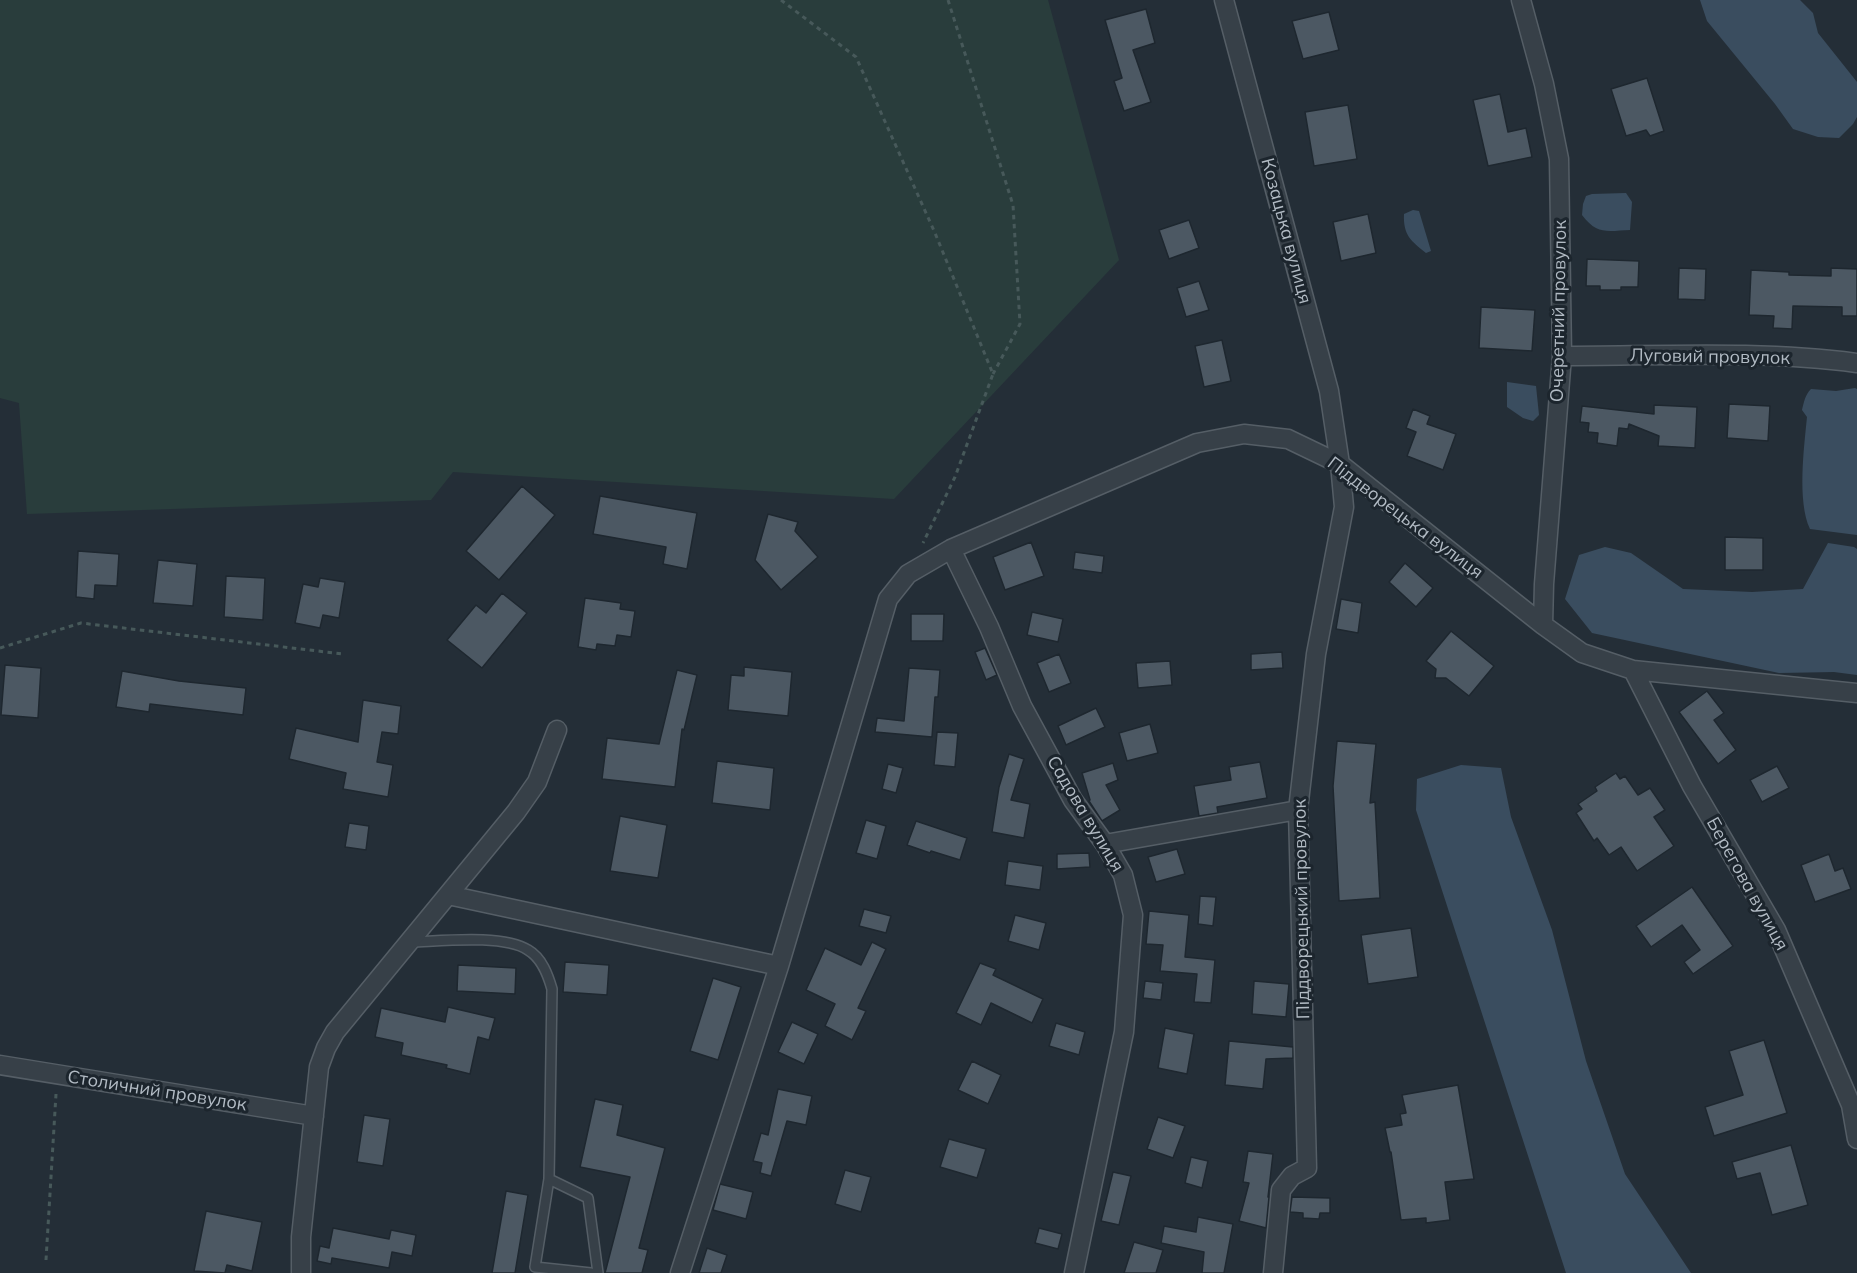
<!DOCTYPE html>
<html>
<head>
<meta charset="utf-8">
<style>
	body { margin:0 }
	canvas { display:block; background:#242e37 }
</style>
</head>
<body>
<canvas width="1857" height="1273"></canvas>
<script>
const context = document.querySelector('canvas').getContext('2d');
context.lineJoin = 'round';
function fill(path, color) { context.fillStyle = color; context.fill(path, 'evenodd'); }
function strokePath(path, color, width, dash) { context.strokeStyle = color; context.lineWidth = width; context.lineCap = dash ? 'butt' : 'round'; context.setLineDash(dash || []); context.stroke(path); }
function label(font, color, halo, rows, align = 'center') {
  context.font = font + ' Mulish,sans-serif'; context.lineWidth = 6; context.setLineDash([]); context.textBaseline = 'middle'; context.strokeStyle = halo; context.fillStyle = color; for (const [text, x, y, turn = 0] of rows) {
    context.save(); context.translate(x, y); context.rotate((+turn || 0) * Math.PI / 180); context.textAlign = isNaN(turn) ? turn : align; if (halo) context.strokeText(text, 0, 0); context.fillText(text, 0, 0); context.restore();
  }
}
const green = new Path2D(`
	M0,0h1048l71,260 -225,239 -441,-27 -22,28 -404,14 -8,-111 -19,-5z`);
const water = new Path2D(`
	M1700,0h100l13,13 5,20 39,49v35l-4,7 -14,14 -21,-1 -25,-8 -18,-25 -68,-83z
	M1626,193l6,9 -2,28c-23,1 -33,5 -48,-15l1,-11 3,-8 6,-2z
	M1413,210l6,1 12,40 -5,2c-15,-12 -23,-18 -22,-39z
	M1507,382l29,4 3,29 -6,6 -10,-3 -16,-11z
	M1855,388l2,1v146l-47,-6c-13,-28 -6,-81 -3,-112l-5,-7c2,-8 3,-15 9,-21l25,2z
	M1828,543l26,4 3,2v126l-23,-3 -55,1 -187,-40 -27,-34 14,-44 26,-8 26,6 52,36 69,3 51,-3z
	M1461,765l40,3 10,49 41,113 34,131 39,113 66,99h-125l-150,-463 1,-31z`);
const building = new Path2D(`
	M1146,9l9,34 -22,7 18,52 -27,9 -10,-30 8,-3 -17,-58z
	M1329,12l10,38 -36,9 -11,-38z
	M1647,78l17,53 -14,5 -4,-6 -20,6 -15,-47z
	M1500,94l8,38 18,-4 6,29 -44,9 -15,-66z
	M1348,105l9,54 -43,7 -9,-54z
	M1368,214l8,39 -35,8 -8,-39z
	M1189,220l10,28 -30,11 -10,-29z
	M1587,259l52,2 -1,26h-17v3h-21v-4h-14z
	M1679,268l27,1 -1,31 -27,-1z
	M1831,268l26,1v47h-15v-9l-49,-1 -1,23 -19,-1 1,-12 -25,-1 2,-45 38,2v3l42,1z
	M1199,281l10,29 -23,7 -9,-29z
	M1481,307l54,3 -3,41 -53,-3z
	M1222,340l9,41 -27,6 -9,-41z
	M1729,404l41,2 -2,35 -41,-3z
	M1654,405l43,2 -2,41 -37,-2 1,-10 -30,-12 -1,5 -9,-1 -2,18 -20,-3 1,-10 -10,-1 1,-9 -9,-1 2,-16 72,8z
	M1413,409l17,7 -3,8 29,10 -13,36 -36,-14 9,-24 -10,-4z
	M522,486l33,29 -56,65 -33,-29z
	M600,496l97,17 -10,56 -24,-5 3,-17 -73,-13z
	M768,514l30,8 -3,9 23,26 -37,33 -26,-30z
	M1725,537l38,1v32h-38z
	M1031,542l13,34 -39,14 -12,-33z
	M78,551l41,3 -2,32 -22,-1 -1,14 -18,-2z
	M1075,552l29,4 -2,17 -29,-4z
	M158,560l39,4 -4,42 -40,-3z
	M1405,563l28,25 -17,19 -27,-25z
	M226,576l39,2 -2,42 -39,-3z
	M320,578l25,4 -6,36 -16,-3 -3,13 -25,-5 8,-39 15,3z
	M502,593l25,20 -45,55 -35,-28 29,-35 10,8z
	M585,598l36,5 -1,6 15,2 -4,26 -14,-2 -2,11 -18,-2 -1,6 -18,-3z
	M1341,599l21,4 -4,30 -22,-4z
	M1032,612l31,7 -5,23 -31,-7z
	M911,614h33l-1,27h-32z
	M1451,631l43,35 -25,30 -23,-18h-11l1,-9 -10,-8z
	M985,648l12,27 -11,5 -11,-28z
	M1282,652l1,16 -32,2v-16z
	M1059,654l12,29 -22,9 -12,-29z
	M1170,661l2,24 -34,3 -2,-25z
	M5,665l36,3 -3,50 -37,-3z
	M744,667l48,5 -4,44 -60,-6 3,-35 13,1z
	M909,668l31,2 -2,27h-3l-3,40 -57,-5 2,-14 27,3z
	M677,670l20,5 -13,55 -2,-1 -7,58 -73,-8 5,-41 52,6z
	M122,671l57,10 67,7 -3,27 -93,-11 -1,8 -33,-5z
	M1707,691l17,22 -10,7 22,30 -18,14 -39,-52z
	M363,700l38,6 -3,28 -16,-2 -5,30 16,3 -5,32 -45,-8 3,-16 -57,-14 7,-31 62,14z
	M1096,708l9,19 -39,18 -8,-19z
	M1150,724l8,29 -31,8 -8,-28z
	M937,732l21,1 -3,34 -21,-2z
	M1337,741l39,3 -6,59 5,-1 5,96 -41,3 -6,-115z
	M1009,754l15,5 -13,41 19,4 -6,34 -32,-6 7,-45z
	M717,761l57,7 -4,42 -58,-7z
	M1260,762l7,36 -50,9 1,6 -19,3 -5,-30 37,-6 -2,-13z
	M1113,763l5,17 -12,5 14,25 -18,11 -13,-20 1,-1 -8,-27z
	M888,764l15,4 -7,25 -14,-4z
	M1777,766l12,22 -27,14 -12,-22z
	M1616,773l4,6 5,-3 13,19 12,-7 15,22 -11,7 20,29 -37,25 -16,-24 -12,8 -12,-17 -3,3 -18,-28 6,-4 -4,-5 19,-13 -2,-4z
	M620,816l47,9 -9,53 -48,-7z
	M866,820l20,6 -9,33 -21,-6z
	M916,821l51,17 -7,22 -29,-9 -1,2 -23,-8z
	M349,823l20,3 -3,24 -21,-3z
	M1177,849l8,25 -29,8 -8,-25z
	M1089,853l1,14 -33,2v-15z
	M1829,854l6,17 8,-3 8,21 -36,13 -14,-37z
	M1008,861l35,5 -3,24 -35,-5z
	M1692,887l41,59 -40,28 -9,-12 16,-12 -18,-25 -31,22 -15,-21z
	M1200,896l16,1 -3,29 -15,-2z
	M864,909l27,7 -5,17 -27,-7z
	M1149,911l40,4 -4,42 30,3 -4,43 -17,-1 3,-28 -37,-3 3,-26 -17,-1z
	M1015,915l31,8 -7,27 -31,-9z
	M1411,928l7,49 -50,7 -7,-49z
	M872,942l14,7 -28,59 8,3 -14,29 -27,-14 10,-22 -29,-14 19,-42 36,17z
	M565,962l44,3 -2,30 -44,-3z
	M980,963l16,6 -3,6 50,24 -11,24 -41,-20 -10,22 -25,-12z
	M458,965l58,3 -1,26 -58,-3z
	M713,978l28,9 -23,73 -28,-9z
	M1145,981l18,2 -2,17 -18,-2z
	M1254,981l35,3 -3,33 -34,-3z
	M448,1007l47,11 -6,22 -11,-3 -8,37 -24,-6 1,-3 -46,-10 2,-12 -28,-6 6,-29 64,14z
	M792,1022l26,12 -14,30 -26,-12z
	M1056,1023l29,9 -6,23 -30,-9z
	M1165,1028l29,6 -7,40 -29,-6z
	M1764,1040l23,73 -73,23 -9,-29 38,-12 -14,-44z
	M1229,1041l64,6v11l-27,1 -3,30 -38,-4z
	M972,1061l29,14 -13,29 -30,-14z
	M1458,1085l16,94 -29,3 5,38 -24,3v-5l-25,2 -10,-68h-1l-5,-24 17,-3 -2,-11 6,-1 -4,-18z
	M778,1089l34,7 -6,29 -19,-4 -16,55 -11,-3 2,-10 -9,-2 8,-28 7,2z
	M595,1099l28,6 -6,30 48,13 -26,100 9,2 -6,23h-37l25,-96 -50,-10z
	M364,1115l26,4 -7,47 -26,-4z
	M1158,1117l27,9 -12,32 -26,-9z
	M949,1139l37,10 -9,29 -37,-11z
	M1791,1145l17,60 -36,10 -12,-42 -23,6 -5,-17z
	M1248,1151l25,3 -5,43h1l-3,31 -27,-7 10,-38 -6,-1z
	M1191,1157l17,4 -6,27 -17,-5z
	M845,1170l26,7 -10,35 -26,-8z
	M1113,1172l18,4 -12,49 -18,-4z
	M720,1184l33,8 -7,27 -33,-9z
	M506,1191l22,4 -13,78h-23z
	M1292,1197l38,1v15h-10l-1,6 -16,-1v-5l-13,-1z
	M206,1211l56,11 -10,49 -25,-6 -2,8 -31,-2z
	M1198,1217l35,7 -9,49h-22l2,-21 -43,-9 3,-17 32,6z
	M333,1228l56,11 2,-9 25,5 -4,21 -20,-4 -3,16 -57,-10 -1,6 -14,-3 3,-15 9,2z
	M1039,1228l23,6 -4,15 -23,-6z
	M1134,1242l29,8 -7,23h-32z
	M707,1248l20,7 -6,18h-22z`);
const path = new Path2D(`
	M781,0l75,57 79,176 58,141 -38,103 -32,66
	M948,0l65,205 7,119 -27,50
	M0,648l81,-25 262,31
	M46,1260l10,-166`);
const service = new Path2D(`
	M412,942c29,-1 92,-8 116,8 14,8 20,25 24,39l-3,190 -14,88 56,6
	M549,1179l39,19 10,75`);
const minor = new Path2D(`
	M1224,0l105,391 11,73 4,43 -28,147 -18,156 9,358 -15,8 -11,14 -8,83
	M1521,0l23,84 15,75 3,197 -18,228 -1,41
	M1562,356c96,0 200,-6 295,7
	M951,549l38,78 33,79 51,94 32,44 18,31 10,40 -9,117 -50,241
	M1633,670l59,116 84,144 75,175 6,34
	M1105,844l193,-34
	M448,895l331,71
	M0,1065l314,51
	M301,1273v-36l18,-170 7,-19 9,-16 181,-220 21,-30 20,-52
	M680,1273l99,-307 109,-367 20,-25 43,-25 246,-106 47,-9 44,5 52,25 203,161 39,28 51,17 224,23`);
const streetNames = [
	["Козацька вулиця",1286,231,75],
	["Очеретний провулок",1559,311,-89],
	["Луговий провулок",1710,357,1],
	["Піддворецька вулиця",1405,518,37],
	["Садова вулиця",1085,814,59],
	["Берегова вулиця",1747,884,61],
	["Піддворецький провулок",1302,909,-91],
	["Столичний провулок",157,1091,9]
];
fill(green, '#293d3c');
fill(water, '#3a4d5f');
fill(building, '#4c5863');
strokePath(building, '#1e272f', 1.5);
strokePath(service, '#555e66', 12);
strokePath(minor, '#555e66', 21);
strokePath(path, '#47595a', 3, [4.5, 4.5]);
strokePath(service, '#374048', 9);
strokePath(minor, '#374048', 18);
label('18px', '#b2bbc4', '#1c252d', streetNames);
</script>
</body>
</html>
